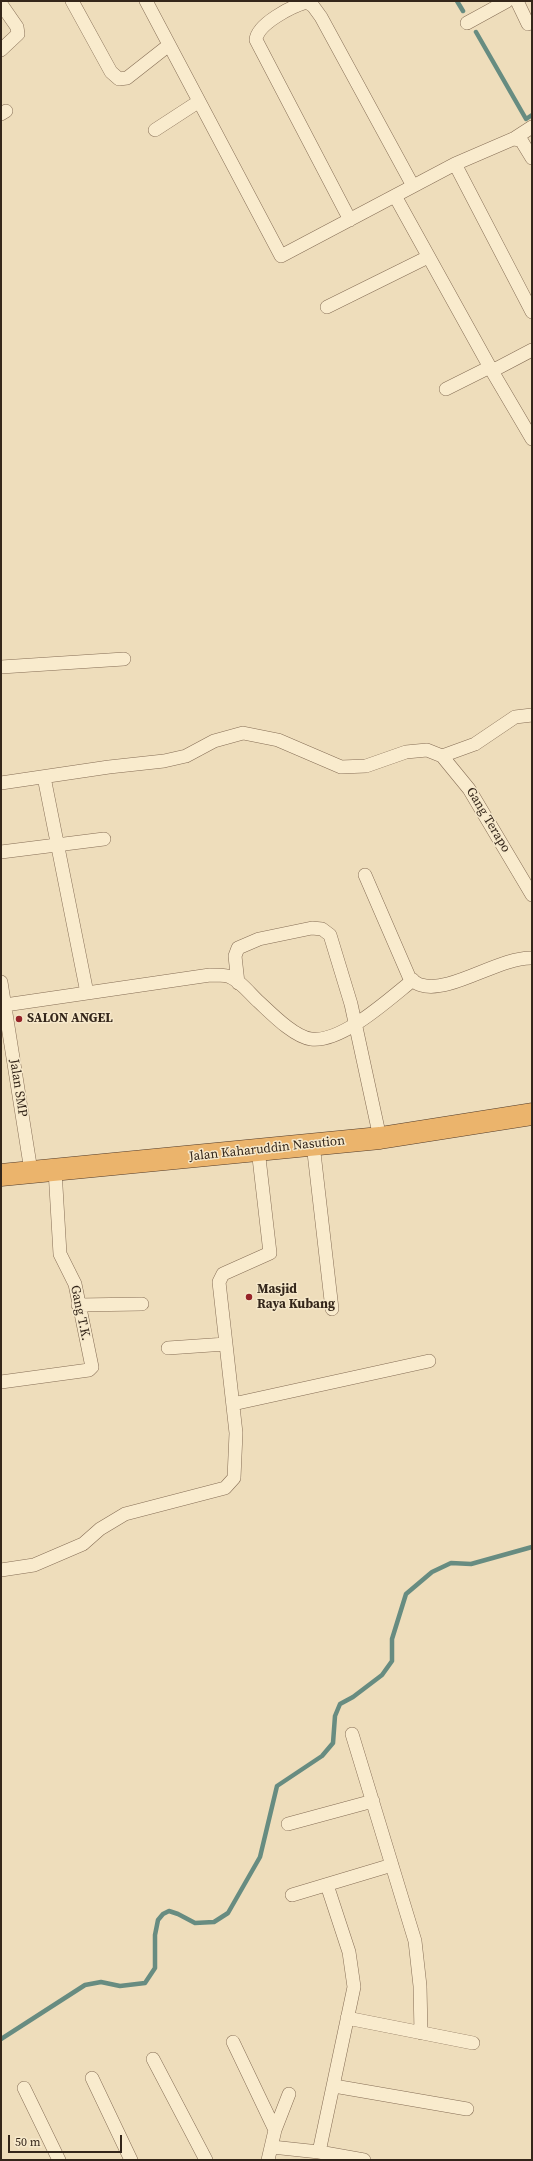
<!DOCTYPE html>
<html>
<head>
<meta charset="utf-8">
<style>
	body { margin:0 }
	#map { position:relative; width:533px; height:2161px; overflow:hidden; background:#edb; font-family:"Source Serif 4",serif }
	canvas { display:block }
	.frame { position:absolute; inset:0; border:2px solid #34261a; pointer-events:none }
	.scale { position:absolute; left:8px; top:2135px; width:114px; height:18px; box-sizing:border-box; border:2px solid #34261a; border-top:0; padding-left:5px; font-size:12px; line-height:14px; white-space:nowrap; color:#34261a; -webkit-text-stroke:3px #f6e8ca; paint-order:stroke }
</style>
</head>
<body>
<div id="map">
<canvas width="533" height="2161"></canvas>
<div class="frame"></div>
<div class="scale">50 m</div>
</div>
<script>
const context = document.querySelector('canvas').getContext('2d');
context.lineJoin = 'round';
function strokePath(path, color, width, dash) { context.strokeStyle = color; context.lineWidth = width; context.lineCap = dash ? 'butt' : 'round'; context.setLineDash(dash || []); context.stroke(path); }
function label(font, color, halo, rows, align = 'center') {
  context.font = font + ' "Source Serif 4",serif'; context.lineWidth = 3; context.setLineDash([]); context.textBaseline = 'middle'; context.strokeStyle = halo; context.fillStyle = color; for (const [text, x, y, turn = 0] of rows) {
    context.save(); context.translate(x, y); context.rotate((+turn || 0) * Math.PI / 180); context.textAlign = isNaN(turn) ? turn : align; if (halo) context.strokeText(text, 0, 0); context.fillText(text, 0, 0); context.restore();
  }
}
const stream = new Path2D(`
	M457,1l6,10
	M476,32l50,87 6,-4
	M1,2039l84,-54 16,-3 19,4 25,-3 10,-15v-33l3,-15 5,-6 6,-3 9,3 17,9 19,-1 14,-9 32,-56 17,-71 45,-30 11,-13 2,-27 5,-12 13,-7 29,-22 10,-14v-22l14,-45 26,-22 19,-9 20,1 61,-17`);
const minor = new Path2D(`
	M72,1l39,71 8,7 8,-1 42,-33
	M146,1l135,255 174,-92 58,-25 8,1 11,18
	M517,1l11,23
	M1,4l16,23 1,7 -17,16
	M467,23l40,-22
	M1,114l5,-3
	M155,130l43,-28
	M515,138l17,-11
	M455,164l77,148
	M395,196l97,175 40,68
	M350,220l-94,-180c1,-16 36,-34 51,-38l6,4 8,11 92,169
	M327,307l101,-50
	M492,371l40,-21
	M446,389l44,-22
	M1,667l123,-8
	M442,756l33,-12 40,-27 17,-2
	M44,777l43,216
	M1,783l108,-16 55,-6 22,-5 28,-15 29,-8 35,7 63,27 25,-1 40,-14 21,-2 15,6 27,33 63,106
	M1,852l103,-13
	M365,875l45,104c3,2 7,5 11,6 29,9 78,-28 111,-27
	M1,982l30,189
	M238,983l-3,-27 3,-8 21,-9 53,-11 10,1 8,6 21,69 29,134
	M5,1005l205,-30c5,0 13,0 18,1 12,4 22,18 31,26 12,11 35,35 52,37 31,4 78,-40 102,-59
	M313,1144l19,165
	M78,1305l64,-1
	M168,1348l58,-4
	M1,1382l88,-12 3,-3 -17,-83 -15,-30 -5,-84
	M233,1404l196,-43
	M1,1570l33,-5 49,-21 17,-15 25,-15 100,-26 9,-10 2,-45 -17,-151 4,-8 47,-21 -12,-104
	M352,1734l63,207 5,45 1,47
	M288,1824l85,-23
	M292,1895l100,-30
	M347,2018l126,25
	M233,2042l42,88 -7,30
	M153,2059l53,101
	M92,2078l39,82
	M334,2086l133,23
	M24,2088l35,72
	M275,2130l14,-36
	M272,2147l47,5 45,8
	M319,2152l35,-165 -5,-35 -22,-67`);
const trunk = new Path2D(`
	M1,1175l379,-37 152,-24`);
const markers = [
	[19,1019,4,"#962328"],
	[249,1297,4,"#962328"]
];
const streetNames = [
	["Gang Terapo",488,820,59],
	["Jalan SMP",18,1088,81],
	["Jalan Kaharuddin Nasution",267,1149,-6],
	["Gang T.K.",80,1313,78]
];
const poiNames = [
	["SALON ANGEL",27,1019],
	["Masjid",257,1290],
	["Raya Kubang",257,1305]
];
strokePath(stream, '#678c81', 4.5);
strokePath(minor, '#856d55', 14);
strokePath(trunk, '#523b2a', 23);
strokePath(minor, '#f9ebcd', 13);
strokePath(trunk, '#ebb46c', 22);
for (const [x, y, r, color] of markers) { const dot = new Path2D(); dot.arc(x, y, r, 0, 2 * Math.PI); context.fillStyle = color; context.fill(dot); strokePath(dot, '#f6e8ca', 1.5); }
label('13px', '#34261a', '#f6e8ca', streetNames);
label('bold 13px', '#34261a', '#f6e8ca', poiNames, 'left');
</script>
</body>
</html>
